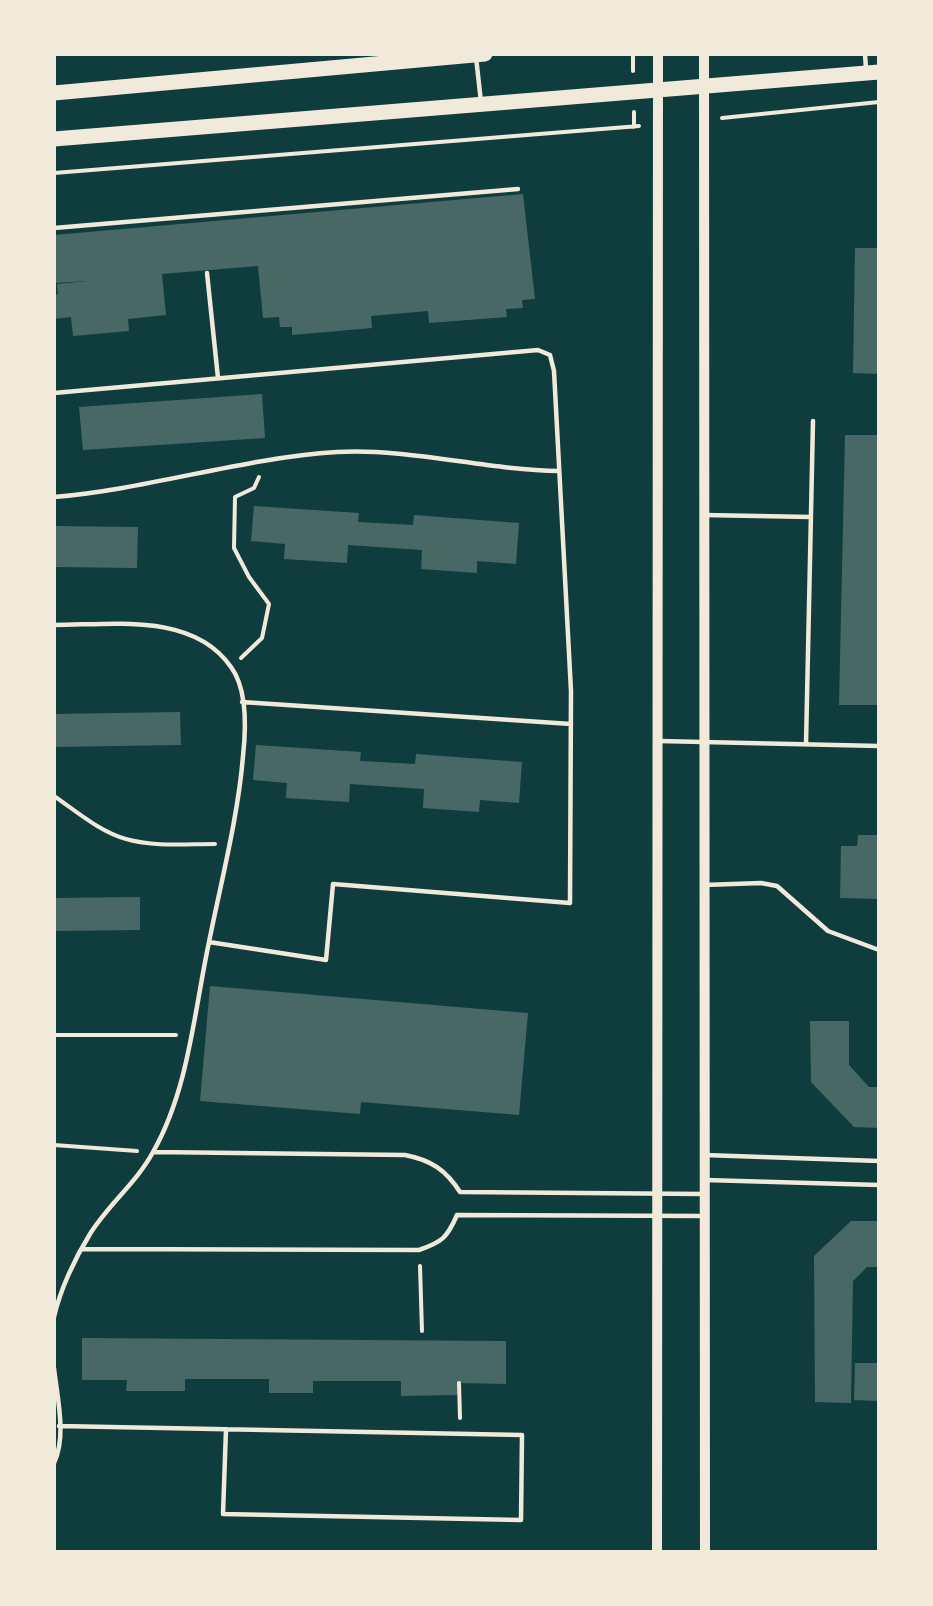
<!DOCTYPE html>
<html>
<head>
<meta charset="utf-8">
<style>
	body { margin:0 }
	#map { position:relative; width:933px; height:1606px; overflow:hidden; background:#0f3d3e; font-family:"PT Sans",sans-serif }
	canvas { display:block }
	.frame { position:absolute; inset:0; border:56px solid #f1e9da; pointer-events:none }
</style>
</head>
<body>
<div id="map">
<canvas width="933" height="1606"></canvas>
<div class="frame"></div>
</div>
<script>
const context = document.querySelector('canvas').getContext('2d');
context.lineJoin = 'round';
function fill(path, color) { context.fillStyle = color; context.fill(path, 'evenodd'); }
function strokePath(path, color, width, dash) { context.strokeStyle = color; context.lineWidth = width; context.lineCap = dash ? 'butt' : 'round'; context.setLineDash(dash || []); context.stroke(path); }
const building = new Path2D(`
	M523,194l12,105 -13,1 1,8 -17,1 1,8 -78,6 -1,-12 -57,5 1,12 -80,7v-8h-12l-1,-10 -16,1 -5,-52 -96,8 4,41 -38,4 1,12 -56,5 -2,-19 -17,2v-24l4,-1 -1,-10 31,-3 -34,2v-48z
	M855,248h24v126l-26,-1z
	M262,394l3,44 -182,12 -4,-43z
	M845,435h34v270h-40z
	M254,506l105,7 -1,9 55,3 1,-10 105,8 -3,41 -39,-3v12l-56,-4 1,-19 -74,-5 -1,18 -63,-4 1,-15 -34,-3z
	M54,526l84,1 -1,41 -83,-1z
	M180,712l1,33 -127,2v-33z
	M256,745l105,7 -1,9 55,3 1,-10 106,8 -3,41 -39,-3 -1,12 -56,-4 1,-19 -74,-5 -1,18 -63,-4 1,-15 -34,-3z
	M858,835h21v64l-39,-1 1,-52h16z
	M140,897v33l-86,1v-33z
	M210,986l318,27 -9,102 -158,-13 -1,12 -160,-13z
	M810,1021h39v44l20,22h10v41l-25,-1 -43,-45z
	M851,1221h28v46h-12l-14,14 -2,122 -36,-1 -1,-146z
	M82,1338l424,3v43l-47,-1v12l-58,1v-15h-88v12h-44v-14h-84v12h-59l1,-11h-45z
	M855,1363h24v38l-25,-1z`);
const path = new Path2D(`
	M633,54v17
	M634,112v15
	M722,118l157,-16
	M54,173l585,-47
	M241,658l21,-20 7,-34 -20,-27 -15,-29 1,-51 19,-9 5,-11
	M54,796c22,15 46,36 72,43 28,8 59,5 89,5
	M54,1035h122
	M54,1145l83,6
	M420,1266l2,65
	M459,1383l1,35`);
const service = new Path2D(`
	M865,54l1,15
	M476,57l5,45
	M54,228l464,-39
	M207,273l11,105
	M54,393l484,-43 12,5 4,16 17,320 -1,212 -237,-19 -7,76 -117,-18
	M54,497c96,-8 187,-39 283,-45 74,-4 148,18 222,19
	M704,515l107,2
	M54,625c58,0 139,-13 177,42 17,23 15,62 12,89 -5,62 -23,130 -35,191 -14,67 -20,144 -55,205 -16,30 -45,53 -63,82 -15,24 -30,56 -36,83
	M242,702l329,22
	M659,741l220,5
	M806,744l7,-323
	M704,885l57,-2 16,3 51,45 51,19
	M153,1152l252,3c26,5 41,15 55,37l243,2
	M704,1155l175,6
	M705,1180l174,5
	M82,1249l337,1c23,-8 28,-12 38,-35l247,1
	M54,1368c3,29 13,68 0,95
	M59,1426c155,3 309,7 463,9l-1,85 -298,-6 3,-85`);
const tertiary = new Path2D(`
	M704,54l1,1498
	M657,1552l1,-1498`);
const primary = new Path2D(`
	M54,93l431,-39
	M54,139l825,-67`);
fill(building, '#486865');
strokePath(path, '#f1e9da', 4);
strokePath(service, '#f1e9da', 4.5);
strokePath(tertiary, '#f1e9da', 10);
strokePath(primary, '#f1e9da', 15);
</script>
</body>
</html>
